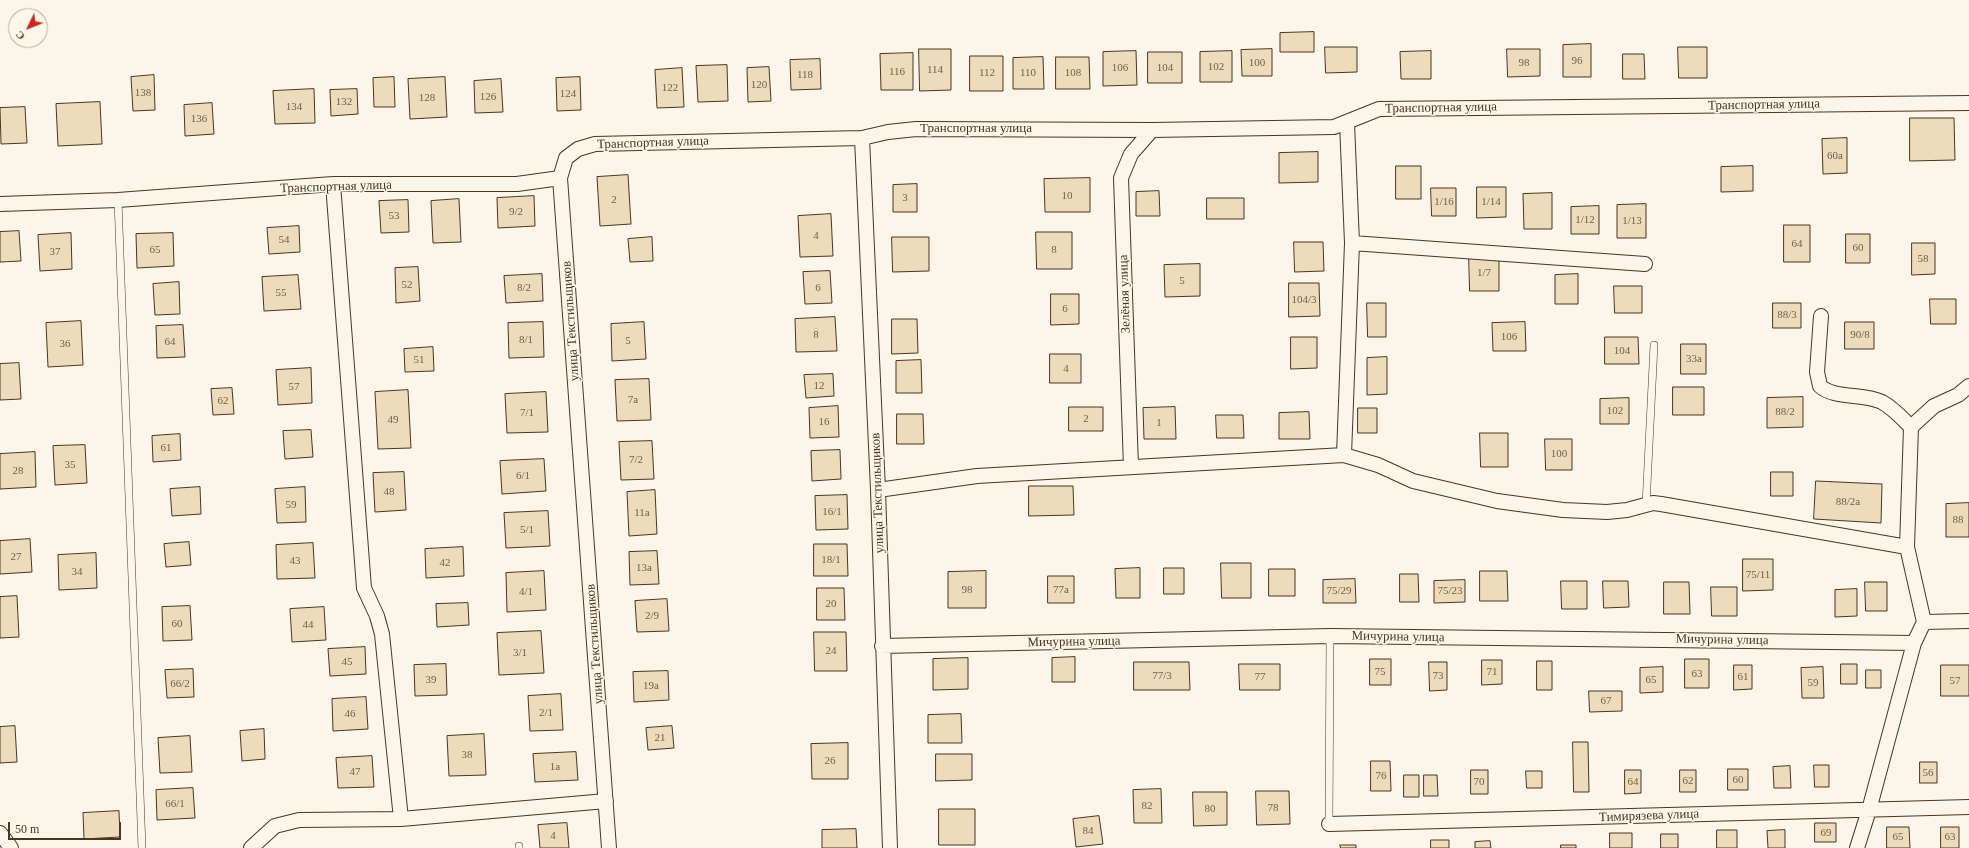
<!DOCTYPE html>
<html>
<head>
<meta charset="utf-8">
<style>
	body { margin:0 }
	#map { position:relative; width:1969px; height:848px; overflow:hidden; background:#fbf6e9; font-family:"Times New Roman",serif }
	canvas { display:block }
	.north { position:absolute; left:8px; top:8px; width:40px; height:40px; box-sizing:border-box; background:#fbf6e9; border:1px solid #b4a999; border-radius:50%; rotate:227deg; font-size:11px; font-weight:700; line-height:16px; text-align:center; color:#4a3520 }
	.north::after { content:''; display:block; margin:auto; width:14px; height:18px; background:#c62828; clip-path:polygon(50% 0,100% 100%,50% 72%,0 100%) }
	.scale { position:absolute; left:8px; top:822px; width:113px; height:18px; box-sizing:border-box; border:2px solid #4a3520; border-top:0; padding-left:5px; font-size:12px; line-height:14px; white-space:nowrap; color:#4a3520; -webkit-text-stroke:3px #fbf6e9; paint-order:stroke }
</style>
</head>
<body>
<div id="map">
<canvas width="1969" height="848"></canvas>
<div class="north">С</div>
<div class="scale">50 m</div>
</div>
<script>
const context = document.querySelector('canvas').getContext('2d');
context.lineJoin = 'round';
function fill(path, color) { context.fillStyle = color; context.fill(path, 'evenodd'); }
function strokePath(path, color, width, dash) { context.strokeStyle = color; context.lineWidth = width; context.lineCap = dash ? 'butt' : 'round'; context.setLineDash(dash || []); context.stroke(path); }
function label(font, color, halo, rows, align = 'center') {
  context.font = font + ' "Times New Roman",serif'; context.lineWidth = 3; context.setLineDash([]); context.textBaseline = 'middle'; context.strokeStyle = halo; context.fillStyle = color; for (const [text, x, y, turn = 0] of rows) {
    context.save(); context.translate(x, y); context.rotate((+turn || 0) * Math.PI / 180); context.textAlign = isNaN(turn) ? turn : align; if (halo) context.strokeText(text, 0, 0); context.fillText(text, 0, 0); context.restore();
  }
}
const building = new Path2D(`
	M1314,32v20h-34v-19z
	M1591,44v33h-28v-32z
	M1325,47h32v25l-31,1z
	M1678,47h29v31h-28z
	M919,49h32v41l-31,1z
	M1272,49v27h-30l-1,-26z
	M1507,49h33v27l-32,1z
	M1136,51l1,34 -34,1v-34z
	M1232,51v31h-32v-30z
	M1431,51v28h-30l-1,-27z
	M1148,52h34v31h-34z
	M913,53v37h-32l-1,-36z
	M1623,54h21l1,25h-22z
	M970,56h33v35h-33z
	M1043,57l1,32h-31v-31z
	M1056,57h33l1,32h-34z
	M820,59l1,30 -30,1 -1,-30z
	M727,65l1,36 -30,1 -2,-36z
	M769,67l2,34 -23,1 -1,-34z
	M682,68l2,39 -27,1 -2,-38z
	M154,75l1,35 -22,1 -2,-34z
	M394,77l1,30h-21l-1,-29z
	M445,77l2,40 -37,2 -2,-40z
	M580,77l1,33 -24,1 -1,-33z
	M501,79l2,33 -28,1 -1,-32z
	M314,89l1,34 -40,1 -2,-33z
	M357,89l1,25 -27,2 -1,-26z
	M100,102l2,42 -44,2 -2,-42z
	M212,103l2,31 -29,2 -1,-31z
	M25,107l2,36 -26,1 -1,-36z
	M1910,118h44l1,42 -45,1z
	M1847,138v35l-24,1 -1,-35z
	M1318,152v30l-39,1v-30z
	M1396,166h25v33h-25z
	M1753,166v25l-32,1v-25z
	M628,175l3,49 -31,2 -3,-49z
	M1090,178v34h-45l-1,-33z
	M917,184v28h-24v-27z
	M1477,187h29v30l-29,1z
	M1431,188h25v28h-24z
	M1159,191l1,25h-24v-24z
	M1552,193v36h-28l-1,-35z
	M534,196l1,30 -37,2 -1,-30z
	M1207,198h37v21h-37z
	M459,199l2,43 -28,1 -2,-42z
	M408,200l1,32 -28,1 -2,-32z
	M1646,204v34h-29v-33z
	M1599,206v28h-28v-27z
	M831,214l2,42 -33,1 -2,-41z
	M1784,225h26v37h-26z
	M299,226l1,26 -31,2 -2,-26z
	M19,231l2,30 -21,1v-30z
	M1036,232h36v37h-35z
	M71,233l1,36 -32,2 -2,-36z
	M173,233l1,33 -37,2 -1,-34z
	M1846,234h24v29h-24z
	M652,237l1,24 -23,1 -2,-23z
	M892,237h37v34l-36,1z
	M1294,242h29l1,29 -29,1z
	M1912,243h23v31l-23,1z
	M1469,256h30v35h-29z
	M1200,264v32l-35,1 -1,-32z
	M418,267l2,34 -24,2 -1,-35z
	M830,271l2,32 -27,1 -2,-32z
	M542,274l1,27 -37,2 -2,-27z
	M1578,274v30h-23v-29z
	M298,275l3,34 -37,2 -2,-34z
	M179,282l1,32 -25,1 -2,-31z
	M1289,283h30l1,33 -31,1z
	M1614,286h28v27h-27z
	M1051,294h28v30l-28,1z
	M1930,299h26v25h-25z
	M1367,303h19v34h-18z
	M1773,303h28v25h-28z
	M835,317l2,34 -41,1 -1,-33z
	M892,319h25l1,34 -26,1z
	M81,321l2,44 -35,2 -2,-44z
	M543,322l1,35 -35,1 -1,-35z
	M644,322l2,37 -34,2 -1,-37z
	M1525,322l1,29h-33l-1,-28z
	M1845,322h29v27h-29z
	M183,325l2,32 -28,1 -1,-32z
	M1291,337h26v31l-26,1z
	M1605,337h33l1,27h-34z
	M1681,344h25v30h-25z
	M433,347l1,24 -29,1 -1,-23z
	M1050,354h31v29h-31z
	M1387,357v37l-20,1v-37z
	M921,360l1,33h-26v-32z
	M19,363l2,36 -21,1v-36z
	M311,368l1,35 -34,2 -2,-35z
	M833,374l1,22 -28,2 -2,-23z
	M649,379l2,41 -34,1 -2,-41z
	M1673,387h31v28h-31z
	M232,388l2,26 -21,1 -2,-26z
	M408,390l3,58 -33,1 -3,-57z
	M546,392l2,40 -41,1 -2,-39z
	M1803,397v30l-36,1v-30z
	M1629,398v26h-29v-25z
	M838,406l1,31 -29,1 -1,-30z
	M1069,407h34v24h-34z
	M1175,407l1,32h-32l-1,-31z
	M1358,408h19v25h-19z
	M1309,412l1,27h-31v-26z
	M897,414h26l1,30h-27z
	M1216,415h27l1,23h-27z
	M311,430l2,27 -28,2 -2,-28z
	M1480,433h28v34h-27z
	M180,434l1,26 -28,2 -1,-26z
	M1545,439h27v31h-26z
	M652,441l2,38 -33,1 -2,-38z
	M85,445l2,38 -32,2 -2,-39z
	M840,450l1,29 -29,2 -1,-30z
	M35,452l1,35 -36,2v-35z
	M544,459l2,32 -44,3 -2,-33z
	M404,472l2,38 -31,2 -2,-39z
	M1771,472h22v24h-22z
	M1816,481l66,3 -1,39 -67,-4z
	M1029,486h44l1,29 -45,1z
	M200,487l1,27 -29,2 -2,-27z
	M305,487l1,35 -29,1 -2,-34z
	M655,490l2,44 -28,2 -2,-44z
	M847,495l1,34 -32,1 -1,-34z
	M1969,503v34h-23v-33z
	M548,511l2,35 -44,2 -2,-35z
	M30,539l2,33 -32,2v-33z
	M189,542l2,23 -25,2 -2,-23z
	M313,543l2,35 -38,1 -1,-34z
	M814,544h33l1,32h-34z
	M463,547l1,29 -38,2 -1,-29z
	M657,551l2,33 -29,1 -1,-33z
	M96,553l1,35 -38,2 -1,-35z
	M1743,559h30v31l-30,1z
	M1221,563h30v35h-29z
	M1140,568v30h-24l-1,-29z
	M1164,568h20v26h-20z
	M1269,569h26v27h-26z
	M544,571l2,39 -39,2 -1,-39z
	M986,571v37h-38v-36z
	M1480,571h27l1,30h-28z
	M1400,574h18l1,28h-19z
	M1048,576h26v27h-26z
	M1355,579l1,24h-33v-23z
	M1465,580v22l-31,1v-22z
	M1561,581h26v28h-25z
	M1603,581h25l1,26 -25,1z
	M1664,582h25l1,32h-26z
	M1865,582h22v29h-21z
	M1711,587h26v29h-25z
	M817,588h27l1,32h-28z
	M1857,589v27l-22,1v-27z
	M17,596l2,41 -19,1v-41z
	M667,599l2,32 -32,1 -2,-31z
	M468,603l1,22 -32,2 -1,-23z
	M190,606l2,34 -29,1 -1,-34z
	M324,607l2,33 -34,2 -2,-33z
	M541,631l3,42 -45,2 -2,-42z
	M814,632h32l1,39h-32z
	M365,647l1,27 -36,2 -2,-27z
	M1075,657v25h-23v-24z
	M968,658v31l-35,1v-31z
	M1370,659h21v26h-21z
	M1685,659h24v29h-24z
	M1482,660h20v24l-20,1z
	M1537,661h15v29h-15z
	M1134,662h55l1,28h-56z
	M1429,662h18v28l-17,1z
	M446,664l1,31 -32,1 -1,-31z
	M1239,664h41v26h-40z
	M1841,664h16v20h-16z
	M1734,665h18v24l-18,1z
	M1941,665h28v31h-28z
	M1663,667v25l-23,1v-25z
	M1823,667l1,31h-22l-1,-30z
	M193,669l1,28 -27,1 -2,-28z
	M1866,670h15v18h-15z
	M668,671l1,29 -35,2 -1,-30z
	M1589,691h33v20l-32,1z
	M561,694l2,36 -33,1 -2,-35z
	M366,697l2,32 -35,2 -1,-32z
	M961,714l1,29h-34v-28z
	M15,726l2,36 -17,1v-36z
	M672,726l2,22 -26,2 -2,-22z
	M264,729l1,30 -23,2 -2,-30z
	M484,734l2,41 -37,1 -2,-40z
	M190,736l2,36 -32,1 -2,-35z
	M1573,742h15l1,50h-15z
	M848,743v36h-36l-1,-35z
	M576,752l2,28 -43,2 -2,-28z
	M936,754h36v26l-36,1z
	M372,756l2,31 -36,1 -2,-30z
	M1371,761h19l1,30h-20z
	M1920,762h17v21h-17z
	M1814,765h15v22h-14z
	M1790,766l1,22h-17l-1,-21z
	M1728,769h20v21h-20z
	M1471,770h17v24h-17z
	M1625,770h16v23l-16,1z
	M1680,770h16v22h-16z
	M1526,771h16v17h-15z
	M1404,775h15v22h-15z
	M1424,775h13l1,21h-14z
	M193,788l2,30 -38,2 -1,-30z
	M1161,789l1,34h-28l-1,-33z
	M1256,791h33l1,33 -33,1z
	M1193,792h34v33l-33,1z
	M939,809h36v36h-36z
	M119,811l1,26 -36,2 -1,-26z
	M1099,816l4,28 -27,3 -3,-28z
	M567,823l2,25h-29l-2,-23z
	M1815,823h21v19h-21z
	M1887,827h22l1,21h-23z
	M1941,827h18v21h-18z
	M856,829l1,19h-35v-18z
	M1717,830h20v18h-20z
	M1785,830v18h-17l-1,-17z
	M1610,833h22v15h-22z
	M1661,834h17v14h-17z
	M1431,840h18v8h-18z
	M1490,841l1,7h-16v-6z
	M1340,845h16v3h-15z
	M1561,845h15v3h-15z`);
const lane = new Path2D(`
	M118,200l24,648
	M1646,505l8,-160
	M1329,824l1,-188
	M519,846v2`);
const street = new Path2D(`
	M862,138l16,352 12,358
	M560,178l49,670
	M0,204l118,-4 215,-16h184l43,-6 6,-20 12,-9 17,-5 267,-6 26,-6 28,-3 236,1 182,-3 45,-18 590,-6
	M1352,243l293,21
	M1821,316l-4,56 3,14c14,13 44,7 62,16 11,6 20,16 29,25
	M1344,455l8,-212 -5,-120
	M1131,467l-10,-289 10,-24 21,-24
	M878,490l99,-14 367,-21 34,10 35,16 84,20 66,9 44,2 20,-2 26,-7 8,1 246,43
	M1924,622l45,-1
	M882,646l448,-10 584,7
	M401,819l205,-18
	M1329,824l640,-17
	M0,833l11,15
	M251,848l24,-22 24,-6 102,-1 -19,-185 -5,-18 -13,-28 -31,-404
	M1857,848l12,-38 45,-167 10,-21 -17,-75 4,-120 23,-21 24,-11 11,-9`);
const numberNames = [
	["96",1577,61],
	["100",1257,63],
	["98",1524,63],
	["102",1216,67],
	["106",1120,68],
	["104",1165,68],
	["114",935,70],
	["116",897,72],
	["112",987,73],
	["110",1028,73],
	["108",1073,73],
	["118",805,75],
	["120",759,85],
	["122",670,88],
	["138",143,93],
	["124",568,94],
	["126",488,97],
	["128",427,98],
	["132",344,102],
	["134",294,107],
	["136",199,119],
	["60а",1835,156],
	["10",1067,196],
	["3",905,198],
	["2",614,200],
	["1/16",1444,202],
	["1/14",1491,202],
	["9/2",516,212],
	["53",394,216],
	["1/12",1585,220],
	["1/13",1632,221],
	["4",816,236],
	["54",284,240],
	["64",1797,244],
	["60",1858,248],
	["65",155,250],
	["8",1054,250],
	["37",55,252],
	["58",1923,259],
	["1/7",1484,273],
	["5",1182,281],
	["52",407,285],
	["8/2",524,288],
	["6",818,288],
	["55",281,293],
	["104/3",1304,300],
	["6",1065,309],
	["88/3",1787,315],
	["8",816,335],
	["90/8",1860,335],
	["106",1509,337],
	["8/1",526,340],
	["5",628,341],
	["64",170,342],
	["36",65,344],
	["104",1622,351],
	["33а",1694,359],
	["51",419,360],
	["4",1066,369],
	["12",819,386],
	["57",294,387],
	["7а",633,400],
	["62",223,401],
	["102",1615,411],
	["88/2",1785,412],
	["7/1",527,413],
	["2",1086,419],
	["49",393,420],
	["16",824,422],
	["1",1159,423],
	["61",166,448],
	["100",1559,454],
	["7/2",636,460],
	["35",70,465],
	["28",18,471],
	["6/1",523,476],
	["48",389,492],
	["88/2а",1848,502],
	["59",291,505],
	["16/1",832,512],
	["11а",642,513],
	["88",1958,520],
	["5/1",527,530],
	["27",16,557],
	["18/1",831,560],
	["43",295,561],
	["42",445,563],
	["13а",644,568],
	["34",77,572],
	["75/11",1758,575],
	["98",967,590],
	["77а",1061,590],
	["75/29",1339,591],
	["75/23",1450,591],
	["4/1",526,592],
	["20",831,604],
	["2/9",652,616],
	["60",177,624],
	["44",308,625],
	["24",831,651],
	["3/1",520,653],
	["45",347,662],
	["75",1380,672],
	["71",1492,672],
	["63",1697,674],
	["77/3",1162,676],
	["73",1438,676],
	["77",1260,677],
	["61",1743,677],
	["39",431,680],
	["65",1651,680],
	["57",1955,681],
	["59",1813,683],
	["66/2",180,684],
	["19а",651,686],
	["67",1606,701],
	["2/1",546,713],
	["46",350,714],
	["21",660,738],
	["38",467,755],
	["26",830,761],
	["1а",555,767],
	["47",355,772],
	["56",1928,773],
	["76",1381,776],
	["60",1738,780],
	["62",1688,781],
	["70",1479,782],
	["64",1633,782],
	["66/1",175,804],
	["82",1147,806],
	["78",1273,808],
	["80",1210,809],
	["84",1088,831],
	["69",1826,833],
	["4",553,836],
	["65",1898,837],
	["63",1950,837]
];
const streetNames = [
	["Транспортная улица",1764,105,-1],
	["Транспортная улица",1441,108,-1],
	["Транспортная улица",976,129],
	["Транспортная улица",653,143,-2],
	["Транспортная улица",336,187,-2],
	["Зелёная улица",1125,294,-92],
	["улица Текстильщиков",571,321,-94],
	["улица Текстильщиков",878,493,-92],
	["Мичурина улица",1398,637,1],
	["Мичурина улица",1722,640,1],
	["Мичурина улица",1074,642,-1],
	["улица Текстильщиков",595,644,-94],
	["Тимирязева улица",1649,816,-2]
];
fill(building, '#ecdcbc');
strokePath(building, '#4a3520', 1);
strokePath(lane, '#4a3520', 8);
strokePath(street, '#4a3520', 16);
strokePath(lane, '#fbf6e9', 7);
strokePath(street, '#fbf6e9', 14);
label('11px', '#725f47', null, numberNames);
label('13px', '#4a3520', '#fbf6e9', streetNames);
</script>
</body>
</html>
